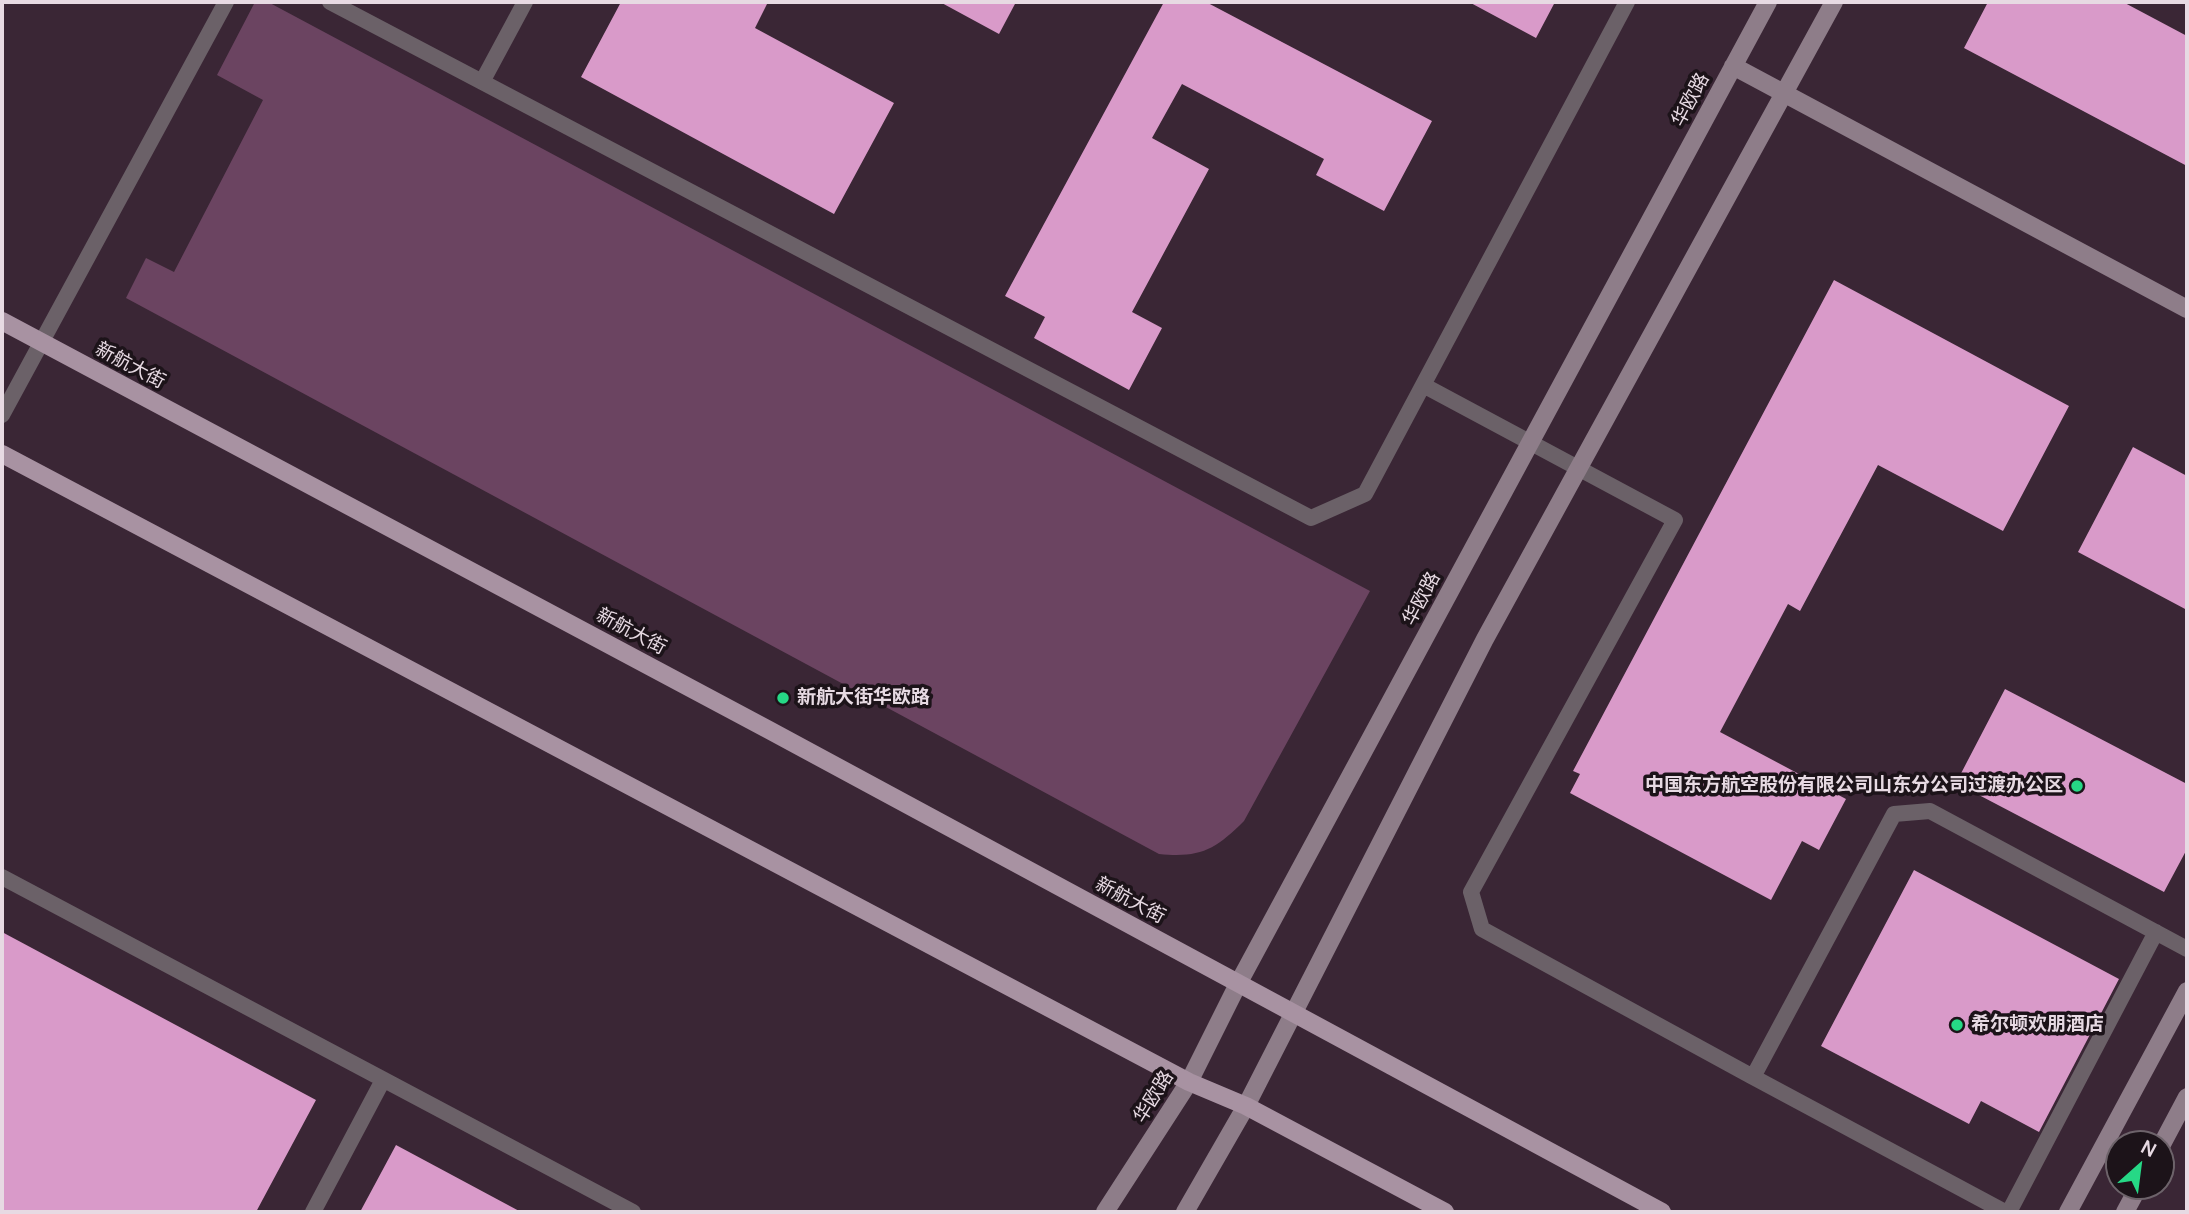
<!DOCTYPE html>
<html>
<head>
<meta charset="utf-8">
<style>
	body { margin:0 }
	#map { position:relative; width:2189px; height:1214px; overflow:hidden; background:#3a2635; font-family:Manrope,sans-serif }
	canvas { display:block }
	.frame { position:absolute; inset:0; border:4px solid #e7dae3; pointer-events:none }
	.north { position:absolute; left:2105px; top:1130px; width:70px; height:70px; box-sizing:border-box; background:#1c1319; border:2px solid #6d636a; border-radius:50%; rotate:28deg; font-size:19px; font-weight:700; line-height:28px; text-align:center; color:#e7dae3 }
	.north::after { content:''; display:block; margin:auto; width:24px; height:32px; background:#26d886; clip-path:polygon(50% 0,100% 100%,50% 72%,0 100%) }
</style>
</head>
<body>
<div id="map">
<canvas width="2189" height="1214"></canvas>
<div class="frame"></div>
<div class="north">N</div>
</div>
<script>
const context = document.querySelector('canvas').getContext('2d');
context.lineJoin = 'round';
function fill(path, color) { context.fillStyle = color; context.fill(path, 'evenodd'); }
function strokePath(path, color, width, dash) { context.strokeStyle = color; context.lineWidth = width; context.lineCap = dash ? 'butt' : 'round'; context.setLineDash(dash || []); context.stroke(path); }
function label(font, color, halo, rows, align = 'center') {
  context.font = font + ' Manrope,"Noto Sans SC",sans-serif'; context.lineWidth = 7; context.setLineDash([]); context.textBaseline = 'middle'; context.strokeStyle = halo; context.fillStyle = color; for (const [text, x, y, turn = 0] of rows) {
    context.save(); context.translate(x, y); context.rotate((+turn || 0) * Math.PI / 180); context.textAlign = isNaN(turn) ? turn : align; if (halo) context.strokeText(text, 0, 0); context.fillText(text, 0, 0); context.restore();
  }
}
const green = new Path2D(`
	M255,2h13l1102,589 -126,230c-29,29 -44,37 -85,33l-1033,-556 20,-40 28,14 89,-172 -46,-25z`);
const building = new Path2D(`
	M621,2h147l-13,26 139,75 -60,111 -253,-137z
	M940,2h76l-17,32z
	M1164,2h42l226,119 -48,90 -68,-36 8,-16 -142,-75 -30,54 57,31 -77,143 30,16 -33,62 -95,-52 11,-21 -40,-21z
	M1469,2h86l-19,36z
	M1988,2h135l64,34v130l-223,-118z
	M1834,280l235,126 -66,125 -125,-66 -78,146 -12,-7 -68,128 126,67 -27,51 -17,-9 -31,59 -201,-107 10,-19 -7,-3z
	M2133,447l54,29v134l-109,-58z
	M2005,689l182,95v65l-23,43 -208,-109z
	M1914,870l205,109 -80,153 -58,-31 -12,23 -148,-78z
	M2,932l314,168 -60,112h-254z
	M396,1145l125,67h-161z`);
const lane = new Path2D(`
	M330,2l981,516 54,-24 262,-492
	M482,82l43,-80
	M1423,385l252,135 -204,372 11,37 271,148
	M2,415l224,-413
	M2,877l631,335
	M313,1212l70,-132
	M2005,1212l-252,-135 141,-263 36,-3 257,138
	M2009,1212l147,-280`);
const secondary = new Path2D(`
	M1733,66l454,243
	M2161,1146l26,-49
	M1105,1212l84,-130 49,-98 530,-982
	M1185,1212l61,-106 239,-467 349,-637
	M2068,1212l119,-221
	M2125,1212l14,-26`);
const primary = new Path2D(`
	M2,321l767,409 893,482
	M2,454l1187,628 57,24 199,106`);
const markers = [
	[783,698,7,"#26d886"],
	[2077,786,7,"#26d886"],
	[1957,1025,7,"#26d886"]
];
const streetNames = [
	["华欧路",1691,100,-62],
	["新航大街",130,366,28],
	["华欧路",1422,599,-62],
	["新航大街",631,632,28],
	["新航大街",1130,901,28],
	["华欧路",1154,1097,-58]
];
const poiNames = [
	["新航大街华欧路",797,698],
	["中国东方航空股份有限公司山东分公司过渡办公区",2063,786,"right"],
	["希尔顿欢朋酒店",1971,1025]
];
fill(green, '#6b4461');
fill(building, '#d99ac9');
strokePath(lane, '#6b6168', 16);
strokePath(secondary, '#8e7d89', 18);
strokePath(primary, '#a892a2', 18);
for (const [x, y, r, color] of markers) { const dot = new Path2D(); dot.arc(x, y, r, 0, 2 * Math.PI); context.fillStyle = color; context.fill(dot); strokePath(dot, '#1c1319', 2.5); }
label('19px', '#e7dae3', '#1c1319', streetNames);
label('bold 19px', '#e7dae3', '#1c1319', poiNames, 'left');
</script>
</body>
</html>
